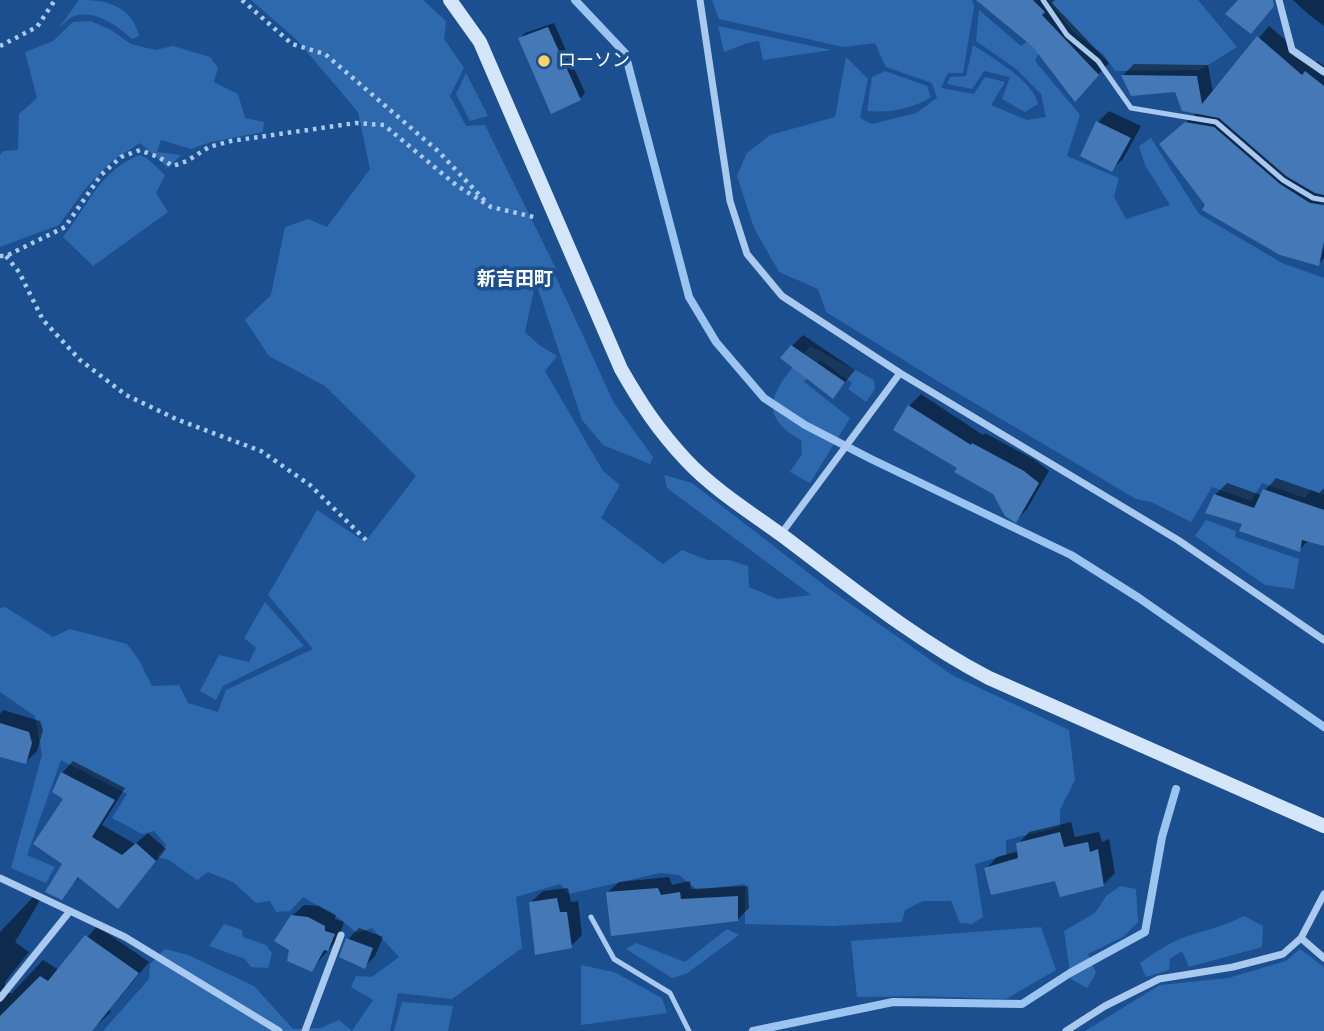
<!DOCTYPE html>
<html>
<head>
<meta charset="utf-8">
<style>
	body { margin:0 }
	canvas { display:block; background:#1b4f8f }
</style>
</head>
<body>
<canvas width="1324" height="1031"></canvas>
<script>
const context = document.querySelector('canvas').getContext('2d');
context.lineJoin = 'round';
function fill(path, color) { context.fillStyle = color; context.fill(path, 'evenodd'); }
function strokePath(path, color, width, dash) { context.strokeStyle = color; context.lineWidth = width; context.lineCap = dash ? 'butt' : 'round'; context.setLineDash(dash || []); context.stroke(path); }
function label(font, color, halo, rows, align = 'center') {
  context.font = font + ' Rubik,"Noto Sans JP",sans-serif'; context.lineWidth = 7; context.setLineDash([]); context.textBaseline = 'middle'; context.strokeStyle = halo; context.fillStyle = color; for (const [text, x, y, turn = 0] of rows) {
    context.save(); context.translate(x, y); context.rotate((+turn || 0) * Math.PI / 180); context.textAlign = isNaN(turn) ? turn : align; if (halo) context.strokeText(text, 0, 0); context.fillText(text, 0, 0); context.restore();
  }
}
const green = new Path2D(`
	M79,0c28,0 52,5 60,36l-7,3c-15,-13 -38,-31 -60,-22 -4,2 -9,8 -13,11z
	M251,0h172l23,21 -2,18 20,29 -14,28 16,30 19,-1 71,144 -22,20 -9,43 14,13 18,11 -12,15 58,100 17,14 -19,33 62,46 19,-14 25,10h22l19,6 1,21 28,12 34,-4 -144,-107 -3,-13 28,8 136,105 124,87 117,55 6,50 -15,30v17l-54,13v15l-31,9 8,53 -11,7 -12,-1 -9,-22h-28l-18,9 -3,12 -68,4 -89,-2v-40l-48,6 -18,-15 -19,-2 -91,21 -9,-10 -44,13 6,51 -70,51 -54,-6 -8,38h-287l46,-52 1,-15 15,-15 23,6 66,31 39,43 28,-1 18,-8 13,11 21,-31 -22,-13 5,-11 16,1 27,-20 -27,-29 -15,5 -17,-14 -37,-22 -13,14 -14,1 -6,-11 -14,2 -23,-21 -25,-10 -11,8 -28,-20 -12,-3 9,-12 -12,-14 -12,3 -30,-16 15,-24 -66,-34 -34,95 28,12 -9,16 -35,-15 31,-113 -7,-39 -35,-24v-84l5,-1 48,30 17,-8 57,15 12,16 13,26 27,-1 9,18 30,9 8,-22 87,-41 -45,-54 49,-85 48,32 51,-66 -91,-90 -56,-30 -24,-36 26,-25 14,-68 23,-8 19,8 43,-58 -12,-57 -61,-72z
	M712,0h260l2,7 -11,66h-15l-7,15 33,6 11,-17 20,5 -14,23 36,15 19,-3 -5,-23 -25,-25 -40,-28 3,-31 42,36 13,-10 8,10 -7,15 45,54 -13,41 52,22 -5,19 12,22 44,-14 -25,-40 -6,-19 12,-8 48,76 83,49 42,15v217l-13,-5 -6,8 -43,-15 -11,18 -39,-14 -21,35 -40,-20 -15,-3 -192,-114 -118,-73 -8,-23 -39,-17 -25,-44 -17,-52 10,-23 23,-18 65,-18 11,-60 22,22 -8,39 12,6 44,-11 21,-15 -5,-15 -46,-16 -11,-24 -32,4 -124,-28z
	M1048,0h150l39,47 -37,23 -85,1 -11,-16 -31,-23z
	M91,21l20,9 20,14 24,6 18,-4 37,11 8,11 -4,14 24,12 7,24 19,4 -1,10 -52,10 -20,7 -30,-9 -4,12 24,3 -13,13 -28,-25 -28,18 -27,28 -26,36 -59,22v-92l3,-4 15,-1 1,-36 18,-16 -12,-46 28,-11 20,-19z
	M718,26l113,24 -68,10 -4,-19 -12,2 -23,9z
	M973,45c18,12 62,37 65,59l-13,8 -23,-13 8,-22 -26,-6 -12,18 -25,-5 3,-7 16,-1z
	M885,71l42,15 4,11c-18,12 -43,16 -64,14l5,-34z
	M466,73l22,43 -18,5 -14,-27z
	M140,155l8,4 17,16 -9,18 12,19 -75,54 -30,-29c25,-31 37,-67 77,-82z
	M555,275l59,128 39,54 -3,7 -47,-19 -21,-25 -44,-131z
	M810,346l64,34 1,9 -9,13 -18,-13 4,-6 -32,-23 -16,22 46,36 -40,65 -20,-11 12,-18 -1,-14c-54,-30 -18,-59 9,-94z
	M1206,520l30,11 -1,6 64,22 -5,30 -29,-4 -70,-49z
	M265,602l39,44 -81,40 -7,14 -16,-9 19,-36 30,7 7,-14 -12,-10z
	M1120,886l16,3 2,33 -15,15 -35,17 8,19 -9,15 -16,-9 -7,-48 31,-18 11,-17z
	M1244,916l19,10 -1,21 -73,20 -7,-16 -12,8 -1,11 -23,7 -6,-14c13,-9 27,-19 42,-25 22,-8 41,-11 62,-22z
	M224,924l18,6 1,7 23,8 6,8 -4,15 -17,-1 -6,-8 -36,-13z
	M1041,927l15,43 -50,29 -85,-3 -64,1 -6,-56z
	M727,929l12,6 -53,39 -14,4 -46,-29 10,-6 49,19z
	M1300,949l24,18v64h-239l75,-46 68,-7 58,-17z
	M581,965l33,7 48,26 5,15 -86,12z
	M402,1002l51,4 -5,25h-54z`);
const shadow = new Path2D(`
	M979,0h76l-3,3 57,60 -23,25z
	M1293,0h31v26l-17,-13z
	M554,23l31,70 -5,6 -60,-61 5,-5z
	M1269,26l45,38 3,-3 7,5v192l-6,6 -110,-59 -35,-72 25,-21 -22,-22 -44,4 -9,-19 11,-11 74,1 5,28z
	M1109,111l32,15 -18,33 -12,11 -13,-48z
	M803,335l52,35 -22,27 -41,-51z
	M921,394l62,41 2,-2 50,27 14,11 -22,38 -11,12 -22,-29 -35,-24 -64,-39 14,-23z
	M1276,478l43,15 5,-5v56l-15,-4 -10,10 -55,-28 -29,-27 12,-12 34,12z
	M3,710l37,11 3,9 -6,21 -11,11 -26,-6v-42z
	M73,761l52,27 -23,37 33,19 13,-11 18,16 -48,58 -38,-31 -19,22 4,-35 1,-65 -4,-25z
	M1071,822l4,15 24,-5 3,10 7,-3 6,34 -12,12 -117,-16 11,-12 22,-6 -1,-7 11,-12z
	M669,877l3,8 18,-4 1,8 57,-3 1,22 -12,12 -130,-27 12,-11z
	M568,888l3,14 7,-1 4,34 -11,11 -40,-44 12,-11z
	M37,893l5,4 -27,45 14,10 -24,30v8l6,4 32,-34 16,10 38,-44 52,36 -40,48 2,2 -21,19h-90v-99z
	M304,905l15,1 17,9 -1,4 9,3 -5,16 -28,32 -19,-54z
	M359,928l24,9 -8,19 -11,11 -16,-28z`);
const stream = new Path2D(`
	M575,0l50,53 64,244 27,45 48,56 41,27 66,34 200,96 68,43 185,129
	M753,1031l140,-29 129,2 48,-31 75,-41 17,-95 14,-48`);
const building = new Path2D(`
	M976,0h57l12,12 -3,3 57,60 -24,27 -42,-55z
	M1238,0h35l1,6 -23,28 -26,-20z
	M548,27l33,73 -30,14 -33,-76z
	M1257,36l45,39 3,-4 19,15v109l-9,-2 -29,-17 -67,-58 -37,-7 -7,-19 -44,4 -10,-21 76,1 5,28z
	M1096,121l35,17 -19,34 -32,-16z
	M1185,122l29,5 66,57 30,19 14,2v37l-5,24 -39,-11 -78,-45 3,-5 -46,-61z
	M791,345l54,37 -12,17 -53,-41z
	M908,405l63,40 1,-2 52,28 15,12 -23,40 -11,-7 -12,-22 -39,-22 3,-4 -64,-38z
	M1263,489l61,21v36l-22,-6 -2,12 -61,-21 3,-7 -37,-11 9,-19 40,14z
	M0,723l29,9 3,11 -6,21 -26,-7z
	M61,772l54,28 -23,37 30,18 14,-12 20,18 -38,48 -40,-32 -16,23 -17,-8 17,-28 -29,-20 30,-45 -11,-7z
	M1060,832l4,15 24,-5 2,10 8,-3 6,37 -44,11 -5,-16 -64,14 -7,-27 34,-10 -2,-15z
	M658,888l3,7 19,-3 1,7 57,-3v25l-127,15 -5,-44z
	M557,898l3,14h7l5,36 -37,7 -6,-53z
	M291,915l17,2 17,9v5l10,3 -7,17 -4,-1 -12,22 -25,-11 2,-11 -15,-9z
	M85,935l54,38 -47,58h-92v-15l40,-40 8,5z
	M346,938l27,10 -8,21 -26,-12z`);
const path = new Path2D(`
	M242,0l50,44 33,10 114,98 47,50
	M0,46l37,-19 18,-27
	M0,256h6l59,-29 36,-52 20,-18 19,-7 20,8 13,8 14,-5 22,-14 22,-6 125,-18 28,2 72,60 35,22 43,10
	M6,256l13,16 24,48 37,40 46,35 50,24 85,32 49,34 57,56`);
const lane = new Path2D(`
	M1043,0l24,35 31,26 33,47 85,14 67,58 30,18 11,2
	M591,917l23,42 56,34 19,38`);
const street = new Path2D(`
	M700,0l30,201 17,53 35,42 118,77 278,167 146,100
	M1279,0l13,50 32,22
	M781,534l119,-161
	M0,878l125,59 154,94
	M1301,938l23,20
	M0,998l70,-87
	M305,1031l36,-96
	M1066,1031l39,-25 54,-27 74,-12 50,-13 18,-16 23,-44`);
const secondary = new Path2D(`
	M450,0l30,42 141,327c20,35 37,61 65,91 28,30 67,54 101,79 65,49 129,101 202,139l335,148`);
const markers = [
	[544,61,7,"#ffd166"]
];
const poiNames = [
	["ローソン",558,61]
];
const neighbourhoodNames = [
	["新吉田町",515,280]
];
fill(green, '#2e69ad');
fill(shadow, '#0007');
strokePath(stream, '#9cc4f0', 8);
fill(building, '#4478b7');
strokePath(path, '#a9c9ee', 4.5, [3.5, 5]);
strokePath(lane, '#a9c9ee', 5);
strokePath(street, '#a9c9ee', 7);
strokePath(secondary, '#d6e6fa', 14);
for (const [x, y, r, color] of markers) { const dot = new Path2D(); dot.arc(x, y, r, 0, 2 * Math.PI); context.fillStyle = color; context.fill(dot); strokePath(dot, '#1b4f8f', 2.5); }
label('18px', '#fff', '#1b4f8f', poiNames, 'left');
label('bold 19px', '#fff', '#1b4f8f', neighbourhoodNames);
</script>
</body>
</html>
